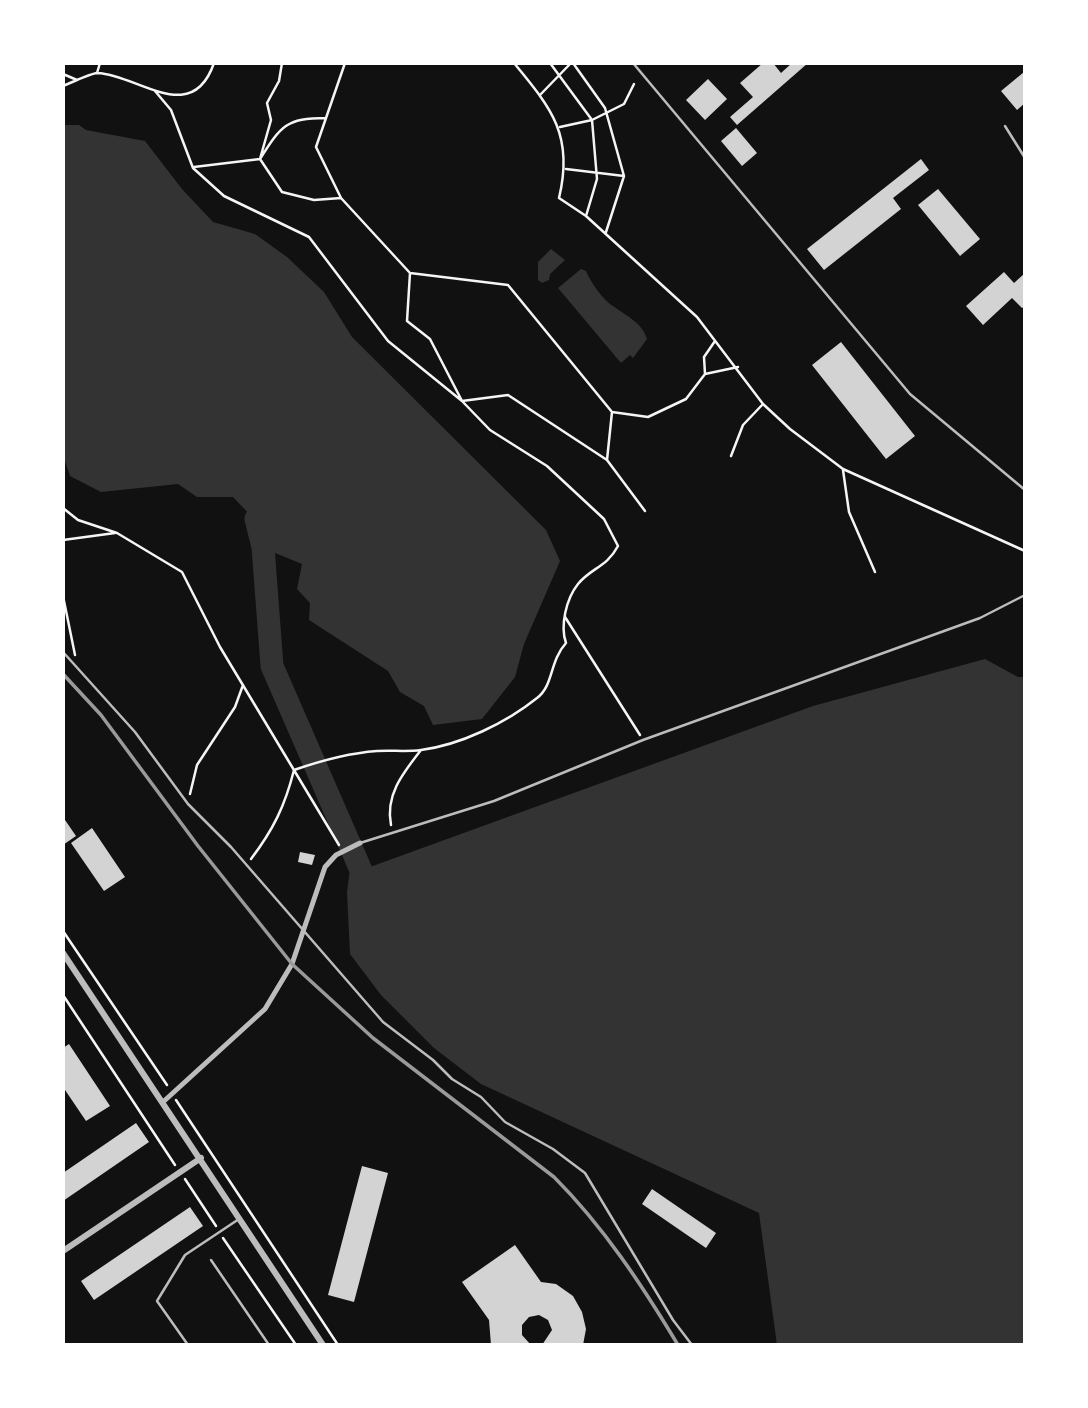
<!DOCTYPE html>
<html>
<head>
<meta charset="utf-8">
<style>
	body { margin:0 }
	#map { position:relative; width:1088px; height:1408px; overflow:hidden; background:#111; font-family:"Golos Text",sans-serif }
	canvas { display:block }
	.frame { position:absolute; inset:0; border:65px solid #fff; pointer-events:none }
</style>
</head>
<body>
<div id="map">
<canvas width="1088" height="1408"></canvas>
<div class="frame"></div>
</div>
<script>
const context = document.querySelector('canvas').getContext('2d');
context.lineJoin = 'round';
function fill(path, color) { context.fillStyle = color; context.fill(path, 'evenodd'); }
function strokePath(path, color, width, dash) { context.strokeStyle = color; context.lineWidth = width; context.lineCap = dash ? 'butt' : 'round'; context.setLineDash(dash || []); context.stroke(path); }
const water = new Path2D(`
	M63,125h16l7,5 59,11 37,48 31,33 42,12 32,23 37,35 28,45 194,193 14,31 -36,83 -9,33 -33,42 -49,6 -9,-19 -24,-14 -12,-21 -79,-51 1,-17 -13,-14 5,-25 -44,-18 -5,-28 -20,-21h-36l-19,-13 -77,8 -31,-16 -7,-21z
	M551,249l14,11 -15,14 -1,6 -7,3 -4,-3v-18z
	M581,269l5,2c4,10 17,29 27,35 13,10 29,16 34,33l-14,19 -3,-3 -9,8 -63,-75z
	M985,659l33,18h7v668h-248l-18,-132 -278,-129 -47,-36 -53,-53 -31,-41 -3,-62 4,-31 5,-4 14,10 443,-161z`);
const river = new Path2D(`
	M256,519l7,28 9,119 95,218`);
const building = new Path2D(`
	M763,63h10l8,10 11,-10h16l-71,62 -7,-8 23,-20 -13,-14z
	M1024,72l1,31 -8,7 -16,-19z
	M708,79l19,20 -22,21 -19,-20z
	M736,128l21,25 -15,13 -21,-25z
	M921,159l8,11 -36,28 8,11 -77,61 -17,-21z
	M938,189l42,50 -20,17 -42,-51z
	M1004,272l10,11 11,-10v33l-3,2 -10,-10 -29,27 -17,-19z
	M841,342l74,94 -29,23 -74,-94z
	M63,817l13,19 -13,9z
	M92,828l33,49 -21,14 -33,-48z
	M300,852l15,3 -3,10 -14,-3z
	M69,1044l41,62 -24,15 -23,-34v-39z
	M136,1123l13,19 -86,59v-28z
	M362,1166l26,7 -34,129 -26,-7z
	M652,1189l64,44 -10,15 -64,-44z
	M190,1207l13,19 -109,74 -13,-19z
	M515,1245l26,37 15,2 17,12 9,16 4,17 -3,16h-41l10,-15 -4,-10 -9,-5 -10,2 -7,8v10l9,10h-40l-2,-25 -27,-38z`);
const path = new Path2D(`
	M345,63l-29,84 25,51 69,75 -3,48 23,18 32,62 46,-6 99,65 5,-48
	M514,63c38,46 60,73 45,135l27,18
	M550,63l42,57 5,59 -11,37 111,101 66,87 27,25 53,40 182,82
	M573,63l32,45 19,68 -18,56
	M97,73l3,-10
	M63,74l14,6 -14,6
	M77,80c6,-2 15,-7 21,-7 40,2 94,54 116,-10
	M155,91l16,19 22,58 31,28 85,41 79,104 74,60 28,29 57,36 57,53 14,27c-11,21 -27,22 -40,38 -12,15 -18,42 -12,59 -17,19 -12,42 -29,55 -31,25 -77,47 -116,52 -15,2 -29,0 -44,1 -28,2 -57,10 -83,19 -9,36 -21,60 -43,89
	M540,95l31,-32
	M326,118c-40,0 -45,8 -66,41l22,33 32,8 27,-2
	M560,127l32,-7 32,-16 10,-20
	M194,167l66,-8 11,-39 -4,-17 12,-22 3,-18
	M566,169l58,7
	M410,273l98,12 104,127 36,5 38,-18 19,-25 -1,-17 11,-16
	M705,374l33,-7
	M731,456l12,-31 20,-21
	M607,460l38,51
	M843,470l6,42 26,60
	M63,508l15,12 39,13 65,39 38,75 119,198
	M63,540l52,-7
	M63,596l12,59
	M565,617l75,118
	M190,794l7,-29 38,-58 8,-22
	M391,825c-6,-30 12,-52 30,-75
	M63,931l104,154
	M63,995l112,170
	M176,1100l162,245
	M185,1179l31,47
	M223,1238l73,107`);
const service = new Path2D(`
	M633,63l277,331 115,96
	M1005,126l20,32
	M63,652l72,80 53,72 43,43 152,175 50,38 19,19 29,18 24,25 48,27 32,24 88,147 19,25
	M360,843l134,-42 149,-61 337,-122 45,-23
	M211,1260l58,85
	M188,1345l-31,-44 28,-46 54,-36`);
const minor = new Path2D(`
	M163,1102l102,-93 27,-45 33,-97 11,-12 24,-12`);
const tertiary = new Path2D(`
	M63,953l260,392
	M63,1251l138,-93`);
const rail = new Path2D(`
	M63,674l38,41 97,131 94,118 81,74 181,139c49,49 88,108 124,168`);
fill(water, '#333');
strokePath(river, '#333', 23);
fill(building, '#d3d3d3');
strokePath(path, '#f5f5f5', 2.5);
strokePath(service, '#bcbcbc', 2.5);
strokePath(minor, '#bcbcbc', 5);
strokePath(tertiary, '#bcbcbc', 6);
strokePath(rail, '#9a9a9a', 3.5);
</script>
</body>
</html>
